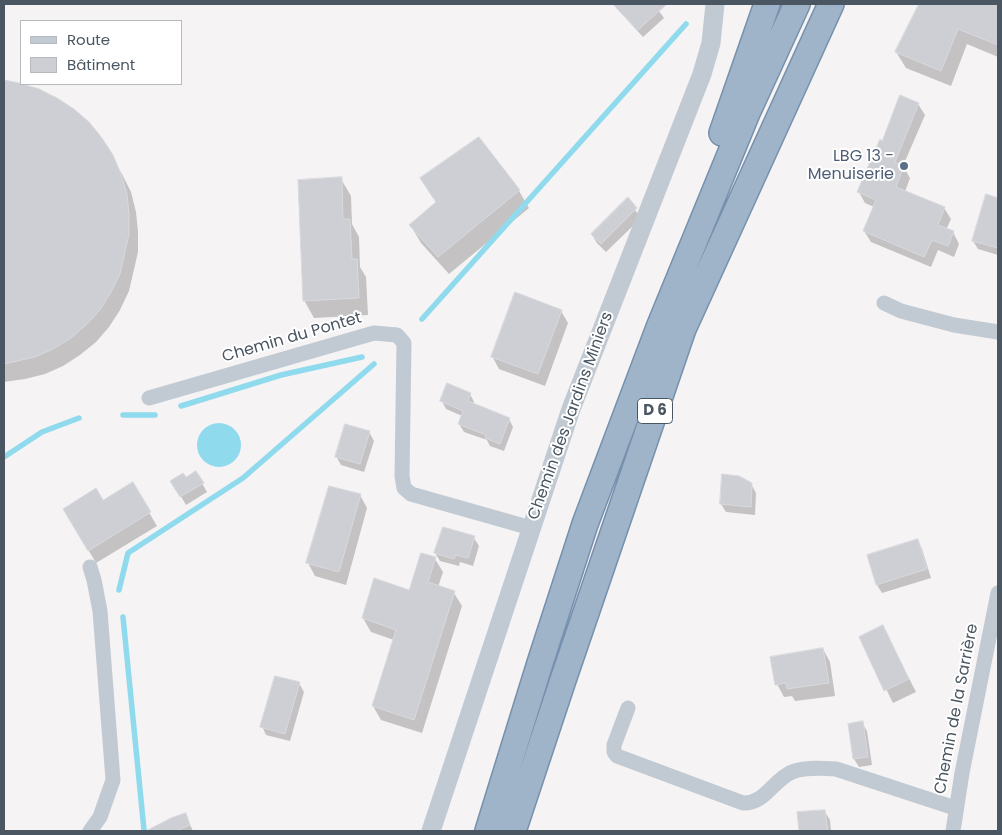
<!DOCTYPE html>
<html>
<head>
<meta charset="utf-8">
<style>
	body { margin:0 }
	#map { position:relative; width:1002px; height:835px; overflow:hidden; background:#f5f3f3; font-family:Poppins,sans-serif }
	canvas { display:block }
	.frame { position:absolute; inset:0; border:5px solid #4a5661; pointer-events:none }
	.legend { position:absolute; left:20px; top:20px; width:162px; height:65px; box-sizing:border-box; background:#fff; border:1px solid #b7bbc0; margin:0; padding:6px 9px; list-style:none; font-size:15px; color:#4a5661 }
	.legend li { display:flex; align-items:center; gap:10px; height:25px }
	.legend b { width:25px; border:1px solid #b7bbc0 }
</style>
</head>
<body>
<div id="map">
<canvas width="1002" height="835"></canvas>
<div class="frame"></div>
<ul class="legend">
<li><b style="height:6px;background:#c1cad2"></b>Route</li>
<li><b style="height:14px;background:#cdcfd5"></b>Bâtiment</li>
</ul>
</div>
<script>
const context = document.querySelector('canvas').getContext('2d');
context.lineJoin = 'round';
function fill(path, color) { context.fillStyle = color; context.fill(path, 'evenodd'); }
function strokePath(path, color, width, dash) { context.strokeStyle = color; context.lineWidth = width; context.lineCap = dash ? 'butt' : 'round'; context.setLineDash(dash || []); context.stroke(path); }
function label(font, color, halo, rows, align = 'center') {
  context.font = font + ' Poppins,sans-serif'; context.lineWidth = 4; context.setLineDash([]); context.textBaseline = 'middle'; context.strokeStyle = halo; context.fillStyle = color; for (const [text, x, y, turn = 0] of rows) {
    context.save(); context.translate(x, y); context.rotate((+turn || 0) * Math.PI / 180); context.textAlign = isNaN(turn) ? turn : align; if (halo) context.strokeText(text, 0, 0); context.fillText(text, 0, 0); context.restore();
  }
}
const water = new Path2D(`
	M197 445a22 22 0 1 1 44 0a22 22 0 1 1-44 0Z`);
const shadow = new Path2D(`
	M615,4h39l10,14 -21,19 -24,-26z
	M920,4h78v53l-31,-13 -16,42 -45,-18 -10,-16z
	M4,82l15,2 82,55 21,35 9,18 5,20 2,20v20l-9,39 -9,19 -11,17 -13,15 -16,13 -17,11 -18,8 -20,5 -21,3z
	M918,104l7,11 -22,51 7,12 -5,14 39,16 7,11 -5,11 7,2 6,12 -5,13 -16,-7 -7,17 -60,-25 -7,-11 10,-24 -9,-4 -6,-11 23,-50z
	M341,179l10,17 1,28 7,13 1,30 6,10 2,38 -54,3 -10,-18z
	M421,179l98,12 10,17 -80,66 -28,-31 -10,-17 26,-22z
	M987,196l11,3v56l-20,-6 -5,-8z
	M627,199l14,19 -35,34 -9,-9 -5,-8z
	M561,311l7,12 -23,63 -46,-17 -7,-13z
	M470,394l4,8 -1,3 36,14 4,8 -9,24 -14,-5 -3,-6 -23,-8 -5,-8 3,-8 -16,-7 -4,-8z
	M369,432l5,9 -10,31 -23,-7 -5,-9z
	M196,473l11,19 -21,13 -14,-24 14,-2z
	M132,484l25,42 -61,37 -32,-54 39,-7z
	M751,484l5,9 -1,22 -29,-3 -5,-8z
	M360,495l7,13 -21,77 -31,-9 -7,-13z
	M474,538l5,8 -6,20 -13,-4 -1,4 -19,-5 -5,-8z
	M918,541l4,8 9,29 -49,15 -5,-8z
	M435,559l8,13 -5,15 16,6 8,13 -40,127 -41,-13 -8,-14 21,-66 -23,-8 -8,-14 46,-27z
	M883,627l33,65 -23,11 -32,-65z
	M823,649l7,13 5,34 -40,5 -3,-5 -8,1 -7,-13z
	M299,683l5,9 -14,49 -24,-6 -4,-9z
	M862,723l5,8 5,34 -13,2 -5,-8z
	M825,812l5,8 1,11h-31l-2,-18z
	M185,814l8,17h-30l-3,-6z`);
const stream = new Path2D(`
	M422,319l264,-295
	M181,406l100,-31 81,-18
	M123,415h32
	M4,457l38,-25 37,-14
	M119,590l9,-37 115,-75 131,-114
	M123,617l21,213`);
const building = new Path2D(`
	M613,4h54l-29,26z
	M919,4h79v41l-40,-16 -17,42 -46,-19z
	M4,80l15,3 20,6 18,9 17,11 15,13 13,16 11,17 8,19 6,20 2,20v20l-9,40 -9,18 -11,18 -14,15 -15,13 -18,11 -18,8 -31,7z
	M900,95l19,8 -24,59 9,4 -8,21 49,20 -7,18 16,6 -6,15 -16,-6 -8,17 -61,-26 13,-31 -19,-8 23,-53 2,2z
	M479,137l41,53 -82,67 -29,-32 27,-23 -16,-24z
	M342,177l1,42h7l2,40h5l2,39 -56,3 -5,-121z
	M986,194l12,4v50l-26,-7z
	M628,197l9,11 -36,36 -10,-10z
	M515,292l47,18 -24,64 -47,-17z
	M447,383l24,10 -3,8 42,17 -10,26 -15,-6 1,-3 -28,-11 5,-13 -23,-10z
	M345,424l25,7 -10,33 -25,-7z
	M196,471l8,12 -24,14 -10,-16 13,-8 3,4z
	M722,474l17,2 13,7 -1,24 -31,-3z
	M133,482l18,30 -63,39 -25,-42 33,-21 7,12z
	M329,486l32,8 -22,78 -33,-9z
	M443,527l32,9 -7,22 -12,-3 -2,4 -20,-6z
	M918,539l9,30 -51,16 -9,-30z
	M421,553l15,4 -8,25 27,9 -41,129 -42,-14 24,-76 -34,-12 12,-40 35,12z
	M883,625l26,54 -25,12 -25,-54z
	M823,648l6,35 -42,6 -1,-6 -11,2 -5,-28z
	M275,676l25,6 -15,52 -25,-7z
	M863,721l5,36 -15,2 -5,-35z
	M825,810l3,21h-29l-2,-19z
	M186,813l4,12 -14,6h-30l25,-13z`);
const minor = new Path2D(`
	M884,303l17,8 53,14 44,7
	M149,398l225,-65 23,2 7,8 -2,133 2,12 7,6 120,34
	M90,567l4,13 6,31 13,169 -13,37 -10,14
	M628,708l-14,37v7l3,4 126,47c22,1 30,-23 49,-31 13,-5 30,-4 44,-3l119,39
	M953,831l9,-58 36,-180`);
const tertiary = new Path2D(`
	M431,831l140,-422 131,-335 9,-31 4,-39`);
const trunk = new Path2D(`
	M722,133l45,-129
	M488,831l52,-168 45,-139 75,-199 87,-212 50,-109
	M513,831l50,-151 120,-351 148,-325`);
const markers = [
	[904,166,5,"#5c6f8a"]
];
const shields = [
	[655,411,35]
];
const shieldNames = [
	["D 6",655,411]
];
const serviceNames = [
	["LBG 13 -",894,157],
	["Menuiserie",894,175]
];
const streetNames = [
	["Chemin du Pontet",292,338,-16],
	["Chemin des Jardins Miniers",571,416,-70],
	["Chemin de la Sarrière",957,709,-79]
];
fill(water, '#90daee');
fill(shadow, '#0003');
strokePath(stream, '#90daee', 5.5);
fill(building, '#cdcfd5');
strokePath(building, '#d7d9de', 1);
strokePath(trunk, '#7690ad', 28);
strokePath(minor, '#c1cad2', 15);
strokePath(tertiary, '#c1cad2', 19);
strokePath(trunk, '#9fb4c9', 25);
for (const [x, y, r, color] of markers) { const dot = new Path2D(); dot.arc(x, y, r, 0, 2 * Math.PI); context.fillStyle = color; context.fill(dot); strokePath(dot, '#fff', 2); }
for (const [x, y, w] of shields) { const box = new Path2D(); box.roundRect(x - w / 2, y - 12.5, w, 25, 4); context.fillStyle = '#fff'; context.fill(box); strokePath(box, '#4a5661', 1); }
label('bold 15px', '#4a5661', null, shieldNames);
label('16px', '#4e5e75', '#fff', serviceNames, 'right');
label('16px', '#4a5661', '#fff', streetNames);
</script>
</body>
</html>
